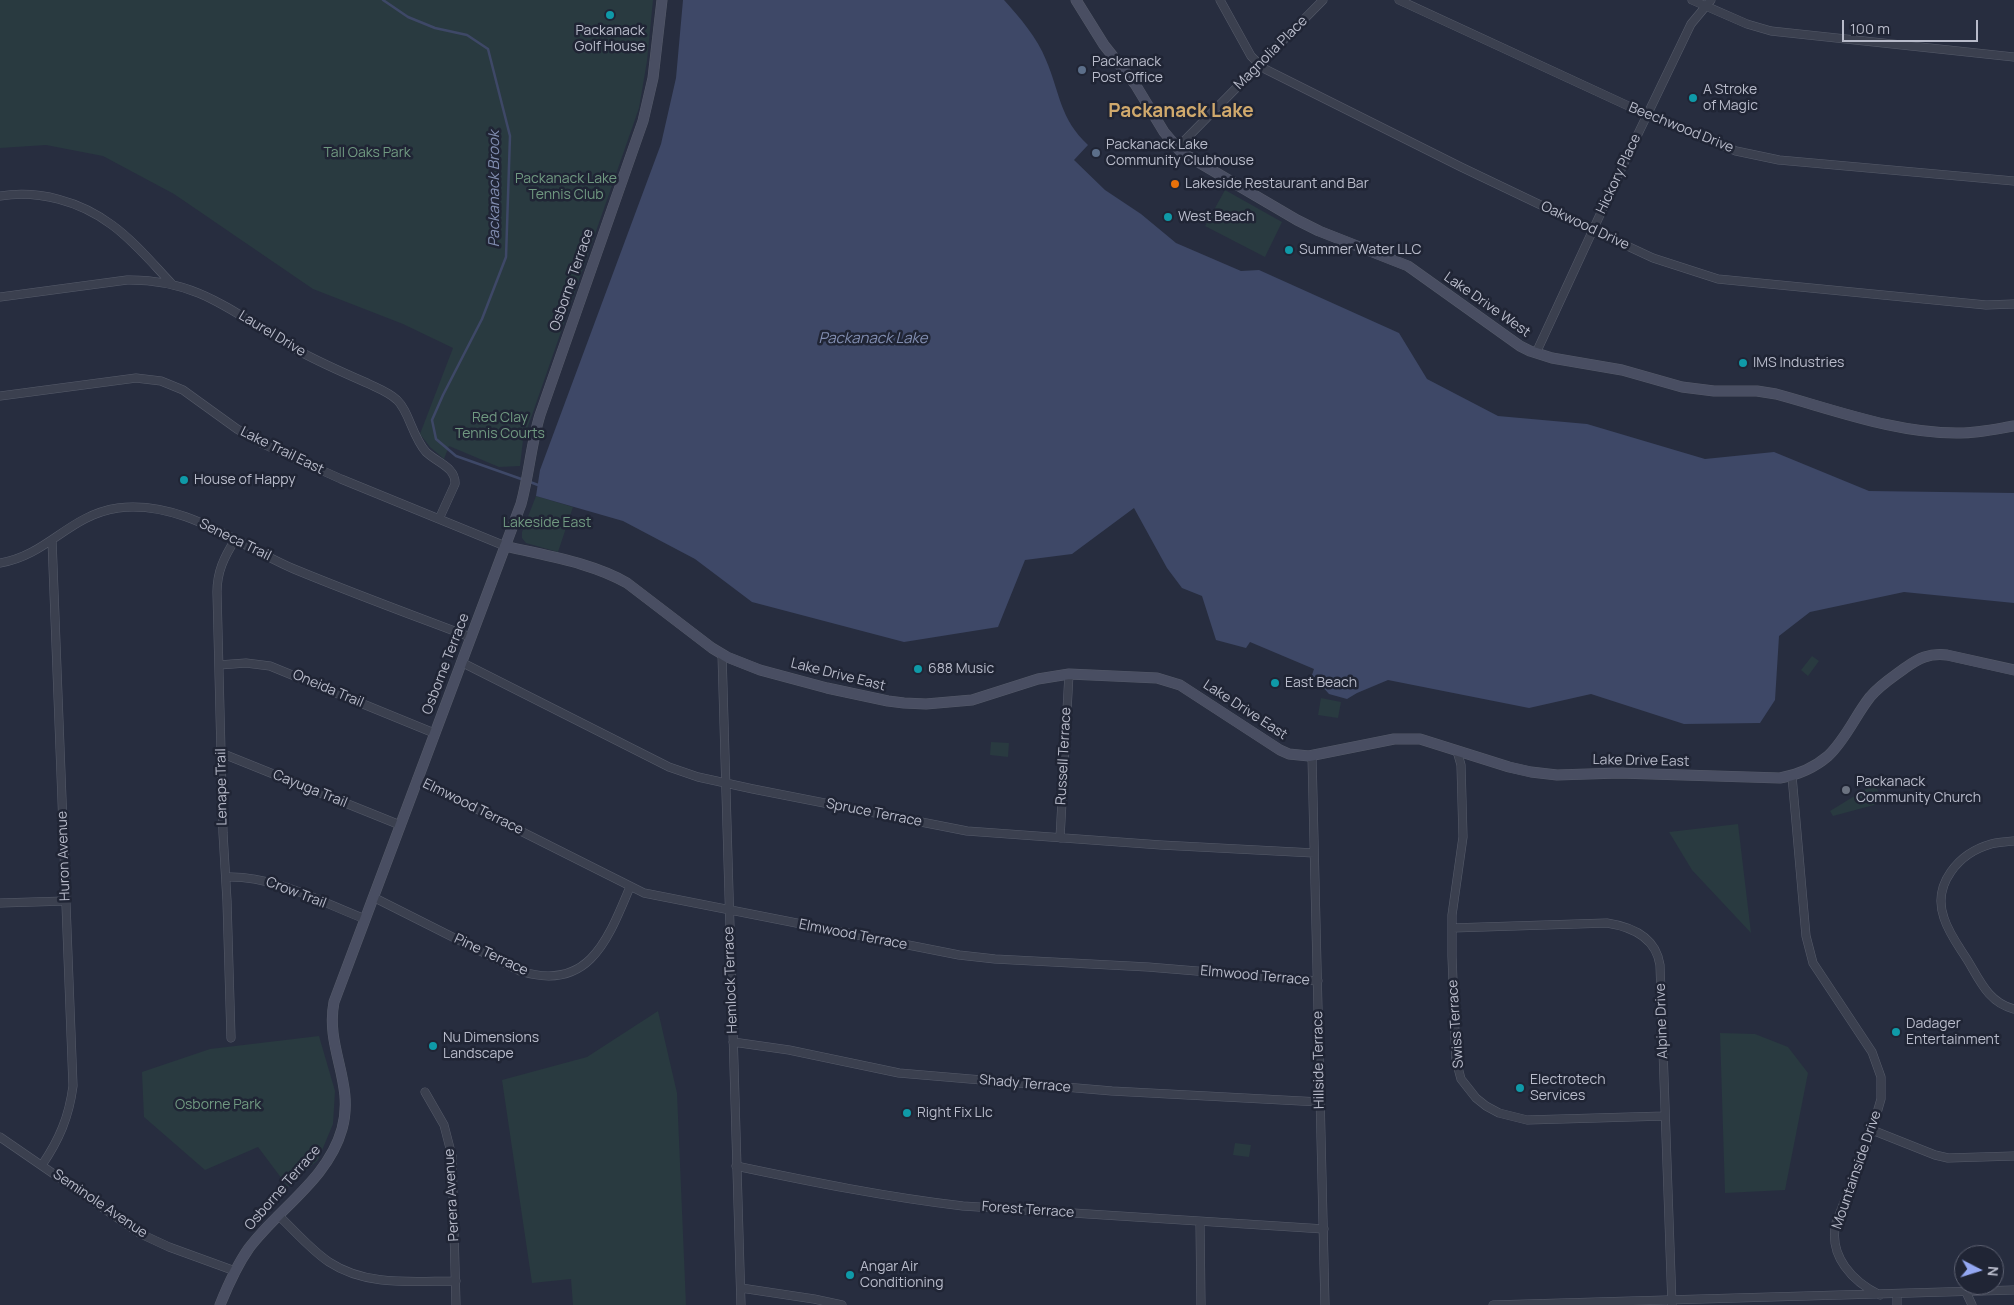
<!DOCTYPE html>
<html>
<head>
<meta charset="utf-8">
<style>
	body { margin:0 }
	#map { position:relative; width:2014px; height:1305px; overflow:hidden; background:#272d3f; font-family:Manrope,sans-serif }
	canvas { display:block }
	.north { position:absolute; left:1954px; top:1245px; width:50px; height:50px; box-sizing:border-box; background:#202535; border:1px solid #5d6171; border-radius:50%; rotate:95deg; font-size:14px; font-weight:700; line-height:20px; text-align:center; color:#b8bbca }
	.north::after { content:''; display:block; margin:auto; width:18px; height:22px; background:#94a8f3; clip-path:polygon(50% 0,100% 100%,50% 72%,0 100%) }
	.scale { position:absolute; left:1842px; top:20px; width:136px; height:22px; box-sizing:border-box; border:2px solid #b8bbca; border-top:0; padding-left:6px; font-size:15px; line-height:18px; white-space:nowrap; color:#b8bbca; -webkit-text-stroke:4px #202535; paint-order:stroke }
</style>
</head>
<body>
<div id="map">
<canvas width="2014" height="1305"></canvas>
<div class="north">N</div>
<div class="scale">100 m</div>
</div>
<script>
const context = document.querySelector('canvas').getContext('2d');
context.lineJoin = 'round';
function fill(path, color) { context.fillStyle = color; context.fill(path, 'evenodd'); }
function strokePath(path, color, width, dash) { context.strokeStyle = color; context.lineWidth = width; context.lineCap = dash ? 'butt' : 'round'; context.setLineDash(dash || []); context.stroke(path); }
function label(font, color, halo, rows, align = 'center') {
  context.font = font + ' Manrope,sans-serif'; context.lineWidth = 5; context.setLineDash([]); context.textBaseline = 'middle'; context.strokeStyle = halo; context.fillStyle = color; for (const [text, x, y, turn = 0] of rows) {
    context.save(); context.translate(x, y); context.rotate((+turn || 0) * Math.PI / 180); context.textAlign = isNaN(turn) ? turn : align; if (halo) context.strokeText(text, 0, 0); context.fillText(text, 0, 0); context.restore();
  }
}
const green = new Path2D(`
	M0,0h653l-6,61 -8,47 -107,307 -9,25 -3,26 -21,1 -50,-21 -5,13 -14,-12 -10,-13 33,-86 -50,-24 -90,-35 -139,-95 -71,-38 -57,-11 -46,3z
	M1225,190l57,32 -17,35 -60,-31z
	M536,496l37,11 -15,45 -32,-9 -4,-5v-6z
	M1812,656l7,5 -11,15 -7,-6z
	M1321,698l20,4 -3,16 -20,-3z
	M991,742l18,1 -1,14 -18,-2z
	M1874,784l11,18 -52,14 -3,-5z
	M1738,824l13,109 -59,-63 -23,-38z
	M658,1011l19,82 9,212h-113l-2,-26 -39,4 -30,-203 85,-23z
	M1720,1033l35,1 33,13 20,26 -23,117 -60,3z
	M319,1036l16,55 -2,33 -15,36 -30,27 -30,-40 -53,23 -61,-53 -2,-45 68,-23z
	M1235,1143l16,2 -2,12 -16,-2z`);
const water = new Path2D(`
	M683,0h321c16,18 33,37 42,60 14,33 14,59 42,85l-14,15 31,30 36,24 35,29 65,28 18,-1 140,63 28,46 71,37 89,8 118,35 69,-7 95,39 145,2v110l-110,-11 -94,20 -31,24 -4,64 -15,23 -76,1 -93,-30 -62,14 -141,-28 -31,13 -10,6 -18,-5 -17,-19 2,-6 -64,-27 -4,6 -30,-8 -14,-44 -20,-8 -15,-20 -33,-60 -62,46 -47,6 -27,67 -94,15 -152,-40 -57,-43 -72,-38 -87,-25 4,-26 121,-326 15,-66z`);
const stream = new Path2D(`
	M383,0l25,17 27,11 32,7 21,14 22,87 -4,121 -24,62 -39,76 -11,25 4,19 20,17 68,24
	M530,482l8,3`);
const street = new Path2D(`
	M1220,0l31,56 12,12 198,99 132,63 60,28 65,21 268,26 28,-1
	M1399,0l238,110 99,41 43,9 235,21
	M1692,0l55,24 24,7 243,26
	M1177,148l146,-148
	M0,196c39,-6 80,5 112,29 22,16 41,39 60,59
	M0,297l127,-17c76,-1 110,37 172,71 22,12 45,22 68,32 10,5 22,9 30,17 12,11 15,36 29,52 10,10 30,15 29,32l-16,35
	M1536,353l87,-188 68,-141 20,-24
	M0,396l136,-18 25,3 22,9 54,39 26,15 78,35 164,67
	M0,563c48,-8 69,-48 118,-55 65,-8 120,37 176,61 58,24 118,46 176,68
	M722,654l19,651
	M461,662l208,105 29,10 55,12 214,42 194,14 153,8
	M219,665l27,-2 24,3 164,67
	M1457,751l4,14 2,72 -11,78v41l4,104 5,19 15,19 10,8 13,7 28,7 138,-4
	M221,753l179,72
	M1312,756l13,549
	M1792,776l14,160 7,27 59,89 9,25v22l-9,31 -36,93c-8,33 17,59 44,72
	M417,779l227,114 315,62 36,4 153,8 170,14
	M1060,838l9,-164
	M2014,841c-7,1 -16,1 -23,3 -32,9 -59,40 -47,74 5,16 16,30 24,43 12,20 21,42 46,48
	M226,877c47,-2 95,25 139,42
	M373,897l147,74c69,22 88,-32 110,-84
	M0,903l66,-2
	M1452,928l155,-5c26,4 49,15 53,42l12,340
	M231,1038l-4,-137 -4,-68 -6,-241c0,-20 7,-35 18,-52
	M733,1042l56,8 110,23 213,18 208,11
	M425,1092l19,33 8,31 4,149
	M1872,1130l63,25 13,3 66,-2
	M0,1137l141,97 28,13 66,24
	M42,1165c17,-25 27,-48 31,-79l-21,-546
	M736,1166c76,16 150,31 227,40l361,23
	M279,1216c16,15 32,34 50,46 38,25 84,19 127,19
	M1200,1222l1,83
	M741,1288l73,11 28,6
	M1966,1292l6,13
	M1493,1305l521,-15
	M1897,1305v-10`);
const secondary = new Path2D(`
	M1076,0l28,45 31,39 29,48 17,20 116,68 22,11 89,35 112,80 10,5 22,7 70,12 60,17 32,4h43l19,3c59,16 122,40 184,39 18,0 36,-4 54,-7
	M505,546c41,10 85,16 122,37l85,65 15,9 33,13 67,18 61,13 16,2 22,1 46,-4 66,-21 31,-5 88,4 23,7 100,65 9,4 20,2 85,-17h26l89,28 22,5 26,3 62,-2 161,5c17,-3 34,-10 48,-22 18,-17 27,-40 42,-59 10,-12 23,-20 35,-29 14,-10 24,-15 42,-13l67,15
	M220,1305c8,-20 17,-40 29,-57 30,-40 79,-69 93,-119 13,-46 -17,-81 -8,-127l187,-498c8,-29 10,-60 19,-89l103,-294 10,-43 9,-78`);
const markers = [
	[610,15,5,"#0f9aa8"],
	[1082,70,5,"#5c6f8a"],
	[1693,98,5,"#0f9aa8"],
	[1096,153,5,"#5c6f8a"],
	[1175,184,5,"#e8710a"],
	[1168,217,5,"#0f9aa8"],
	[1289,250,5,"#0f9aa8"],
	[1743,363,5,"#0f9aa8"],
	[184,480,5,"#0f9aa8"],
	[918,669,5,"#0f9aa8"],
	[1275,683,5,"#0f9aa8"],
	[1846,790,5,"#6b7280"],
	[1896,1032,5,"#0f9aa8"],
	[433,1046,5,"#0f9aa8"],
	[1520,1088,5,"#0f9aa8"],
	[907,1113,5,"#0f9aa8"],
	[850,1275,5,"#0f9aa8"]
];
const poiNames = [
	["Packanack",610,31,"center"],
	["Golf House",610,47,"center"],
	["Packanack",1092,62],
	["Post Office",1092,78],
	["A Stroke",1703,90],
	["of Magic",1703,106],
	["Packanack Lake",1106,145],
	["Community Clubhouse",1106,161],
	["Lakeside Restaurant and Bar",1185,184],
	["West Beach",1178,217],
	["Summer Water LLC",1299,250],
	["IMS Industries",1753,363],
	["House of Happy",194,480],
	["688 Music",928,669],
	["East Beach",1285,683],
	["Packanack",1856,782],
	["Community Church",1856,798],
	["Dadager",1906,1024],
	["Entertainment",1906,1040],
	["Nu Dimensions",443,1038],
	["Landscape",443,1054],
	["Electrotech",1530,1080],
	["Services",1530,1096],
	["Right Fix Llc",917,1113],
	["Angar Air",860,1267],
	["Conditioning",860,1283]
];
const streetNames = [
	["Magnolia Place",1271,53,-45],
	["Beechwood Drive",1681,128,22],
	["Hickory Place",1619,174,-65],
	["Oakwood Drive",1585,226,25],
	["Osborne Terrace",572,280,-71],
	["Lake Drive West",1487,305,35],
	["Laurel Drive",272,334,31],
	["Lake Trail East",282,451,26],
	["Seneca Trail",235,540,26],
	["Osborne Terrace",446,664,-69],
	["Lake Drive East",838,675,14],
	["Oneida Trail",328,689,23],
	["Lake Drive East",1245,710,33],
	["Russell Terrace",1064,756,-87],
	["Lake Drive East",1641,761,1],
	["Lenape Trail",222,787,-91],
	["Cayuga Trail",310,789,22],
	["Elmwood Terrace",473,807,26],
	["Spruce Terrace",874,813,11],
	["Huron Avenue",64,856,-92],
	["Crow Trail",296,893,21],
	["Elmwood Terrace",853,935,11],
	["Pine Terrace",491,955,25],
	["Elmwood Terrace",1255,976,5],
	["Hemlock Terrace",731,980,-92],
	["Alpine Drive",1662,1021,-92],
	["Swiss Terrace",1456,1024,-94],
	["Hillside Terrace",1319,1060,-91],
	["Shady Terrace",1025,1084,5],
	["Mountainside Drive",1857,1170,-71],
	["Osborne Terrace",283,1188,-49],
	["Perera Avenue",452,1195,-93],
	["Seminole Avenue",100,1204,34],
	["Forest Terrace",1028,1210,4]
];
const parkNames = [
	["Tall Oaks Park",367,153],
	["Packanack Lake",566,179],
	["Tennis Club",566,195],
	["Red Clay",500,418],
	["Tennis Courts",500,434],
	["Lakeside East",547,523],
	["Osborne Park",218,1105]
];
const waterNames = [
	["Packanack Brook",495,189,-90],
	["Packanack Lake",873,339]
];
const districtNames = [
	["Packanack Lake",1181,112]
];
fill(green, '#293a40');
fill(water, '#3e4867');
strokePath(stream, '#3e4867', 2.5);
strokePath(street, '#565b6a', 9);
strokePath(secondary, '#565b6a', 11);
strokePath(street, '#3b404f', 8);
strokePath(secondary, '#494e62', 10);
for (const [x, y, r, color] of markers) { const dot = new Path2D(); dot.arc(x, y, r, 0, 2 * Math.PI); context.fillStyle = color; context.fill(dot); strokePath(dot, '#202535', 2); }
label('14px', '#b8bbca', '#202535', poiNames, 'left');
label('14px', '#b8bbca', '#202535', streetNames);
label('14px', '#709981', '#202535', parkNames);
label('italic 15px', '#818db0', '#202535', waterNames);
label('bold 19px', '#d0a96c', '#202535', districtNames);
</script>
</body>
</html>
